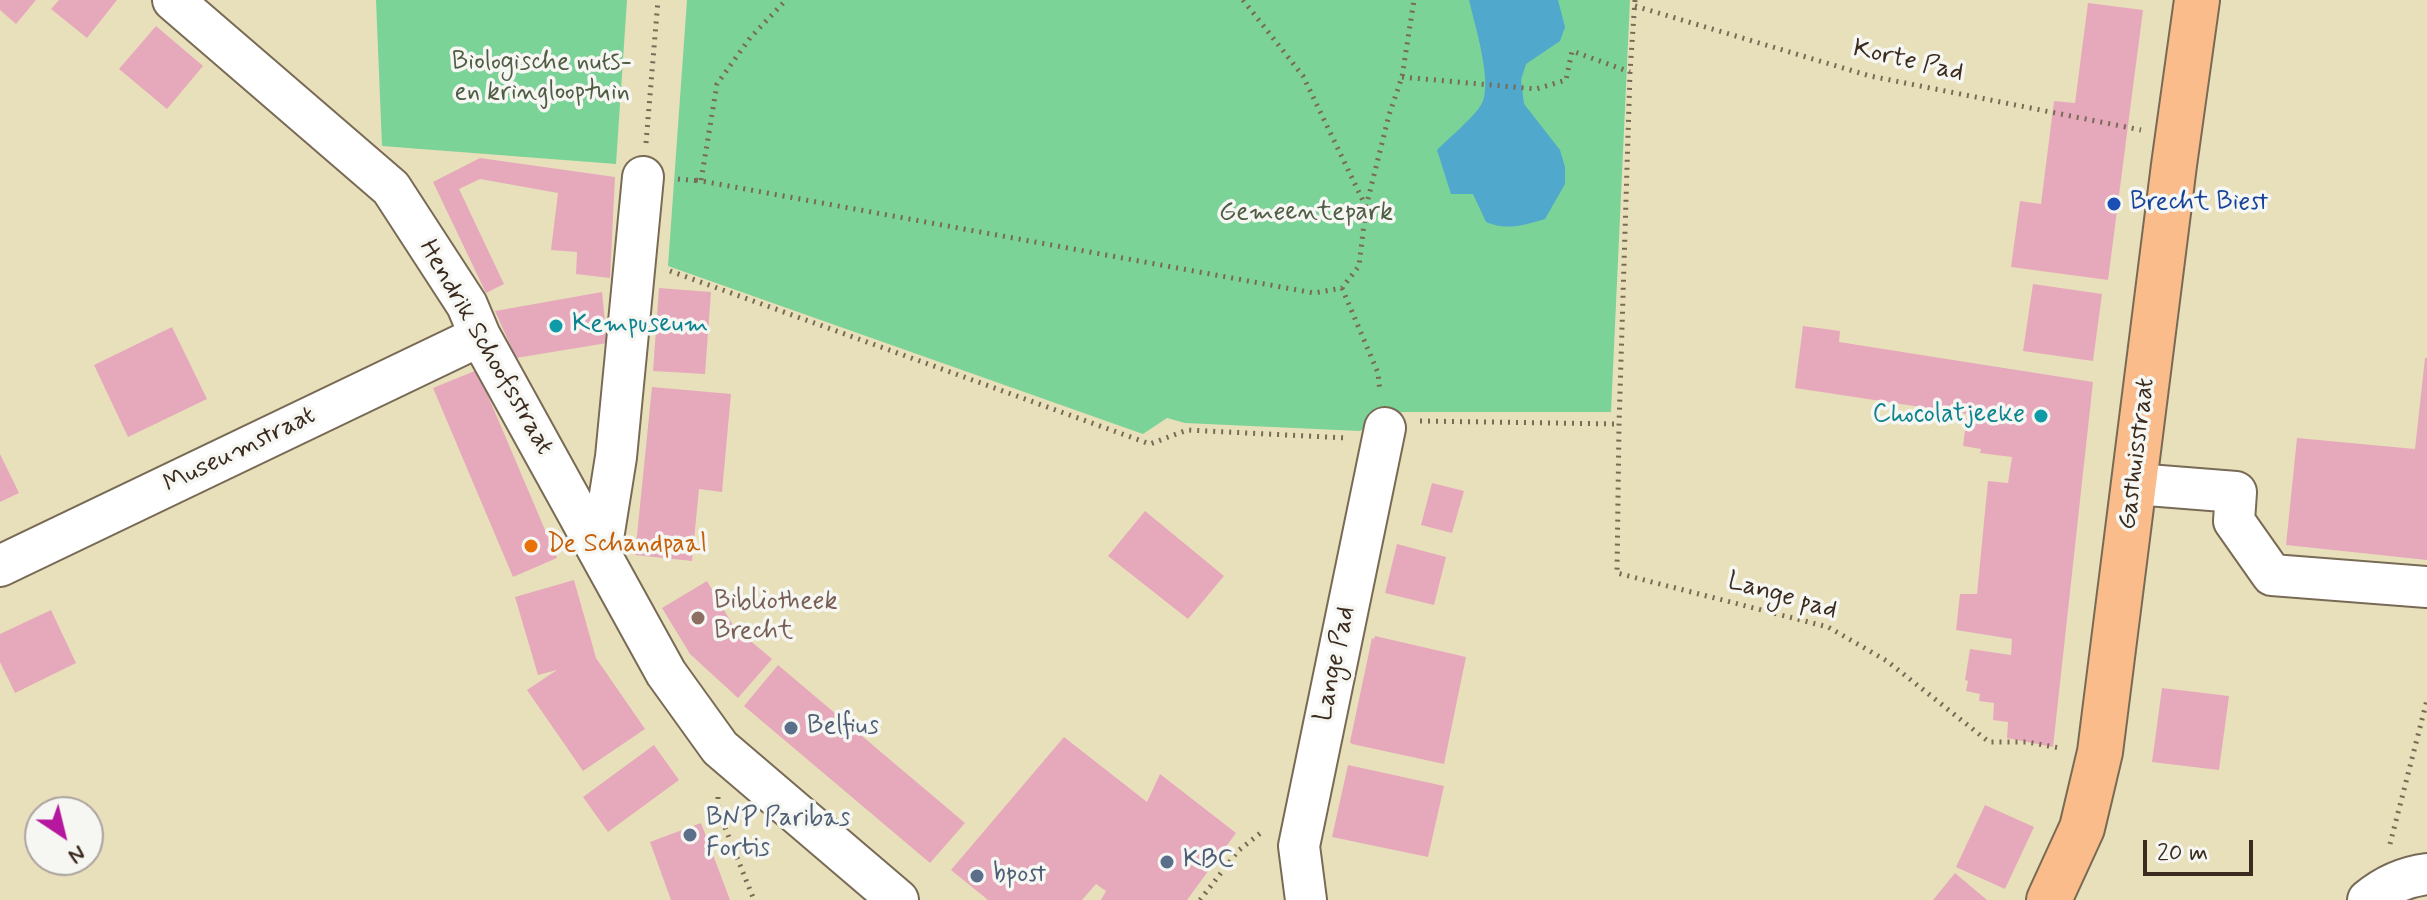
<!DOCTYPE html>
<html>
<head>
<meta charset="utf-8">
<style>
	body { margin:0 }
	#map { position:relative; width:2427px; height:900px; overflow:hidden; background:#e8e0bb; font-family:Mynerve,sans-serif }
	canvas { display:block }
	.north { position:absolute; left:24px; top:796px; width:80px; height:80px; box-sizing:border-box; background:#f6f6f2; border:2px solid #aba49d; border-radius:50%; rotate:145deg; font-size:22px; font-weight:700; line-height:32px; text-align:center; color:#3b2a1e }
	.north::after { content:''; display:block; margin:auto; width:28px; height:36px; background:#b5179e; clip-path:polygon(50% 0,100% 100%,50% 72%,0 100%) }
	.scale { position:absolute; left:2143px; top:840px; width:110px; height:36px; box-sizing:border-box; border:4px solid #3b2a1e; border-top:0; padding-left:10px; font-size:24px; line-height:28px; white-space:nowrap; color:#3b2a1e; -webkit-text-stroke:6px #f6f6f2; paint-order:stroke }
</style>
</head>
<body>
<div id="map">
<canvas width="2427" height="900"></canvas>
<div class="north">N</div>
<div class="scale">20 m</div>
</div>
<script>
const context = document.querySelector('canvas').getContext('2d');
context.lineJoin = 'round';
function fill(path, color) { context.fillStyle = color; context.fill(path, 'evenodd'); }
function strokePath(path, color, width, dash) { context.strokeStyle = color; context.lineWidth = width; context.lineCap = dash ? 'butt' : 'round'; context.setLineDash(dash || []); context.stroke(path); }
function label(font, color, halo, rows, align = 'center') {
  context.font = font + ' Mynerve,sans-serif'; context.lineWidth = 7; context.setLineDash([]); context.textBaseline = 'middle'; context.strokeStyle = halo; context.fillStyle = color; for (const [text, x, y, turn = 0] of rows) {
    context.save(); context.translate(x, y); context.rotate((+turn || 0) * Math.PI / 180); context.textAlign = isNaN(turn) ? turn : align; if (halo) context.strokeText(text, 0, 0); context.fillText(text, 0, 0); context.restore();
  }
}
const green = new Path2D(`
	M376,0h251l-11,164 -234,-18z
	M687,0h943l-19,412h-221l-30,19 -175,-8 -18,-5 -24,16 -475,-168z`);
const water = new Path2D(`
	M1469,0h89l7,27 -5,14 -34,23 -5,16 3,24 36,46 5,17v17l-20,35c-20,6 -39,12 -59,3l-13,-28h-22l-14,-44c12,-12 36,-32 44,-45 13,-20 -7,-82 -12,-105z`);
const building = new Path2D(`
	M0,0h36l-20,24 -16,-14z
	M59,0h58l-30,38 -36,-29z
	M2088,3l55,7 -35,270 -97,-13 9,-66 21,3 13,-103 21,2z
	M156,26l47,40 -36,43 -48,-40z
	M480,158l135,19 -5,101 -34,-4 1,-22 -26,-2 7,-57 -78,-14 -21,10 45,95 -18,9 -53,-111z
	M2033,284l69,10 -9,67 -70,-10z
	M659,288l52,4 -6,82 -52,-3z
	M602,292l5,51 -91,15 -21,-47z
	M1803,326l37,5 -1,11 254,40 -40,365 -46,-9 1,-16 -15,-2 1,-17 -15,-2 1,-7 -14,-3 2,-10 -3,-1 5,-31 41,6 1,-16 -56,-9 4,-36h17l11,-113 20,2 4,-26 -32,-4 1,-4 -18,-3 4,-32 -172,-26z
	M172,327l35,72 -79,38 -34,-72z
	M2425,358h2v202l-141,-15 11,-107 118,11z
	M477,370l80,188 -44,19 -80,-189z
	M652,387l79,7 -9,98 -23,-3 -7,72 -57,-6z
	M0,454l19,39 -19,9z
	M1432,483l32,8 -12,42 -31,-8z
	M1145,511l79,65 -36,43 -80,-63z
	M1397,544l49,13 -12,48 -49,-12z
	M574,580l22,78 49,71 -62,42 -56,-81 30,-20 -19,5 -23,-78z
	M707,581l27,46 38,32 -34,39 -48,-44 -28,-46z
	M51,610l25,53 -61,30 -15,-31v-28z
	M1375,636l91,21 -22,107 -92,-20 -2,-2 22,-104 2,1z
	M778,665l187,158 -35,40 -186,-157z
	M2162,688l67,8 -10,74 -67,-8z
	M1064,737l83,65 13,-28 76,59 -49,67h-86l5,-9 -10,-7 -14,16h-94l-37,-30z
	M654,745l25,35 -71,52 -25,-35z
	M1348,765l96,21 -16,71 -96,-20z
	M1985,805l49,22 -29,62 -49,-22z
	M701,823l29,77h-59l-21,-58z
	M1955,873l32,27h-54z`);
const path = new Path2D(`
	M1243,0l60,76 63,131
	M1635,0l-5,72 -11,352 -2,149 211,54 59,34 102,81h38l33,6
	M1635,6l235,70 271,54
	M1402,77l134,12 30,-9 6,-29 58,21
	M646,143l12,-143
	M678,179l23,2 16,-97 33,-46 36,-38
	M696,180l618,113 28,-5 17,-22 7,-59 23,-92 13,-38 12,-77
	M670,271l480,173 37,-14 160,8
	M1342,288l36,85 2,19
	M1420,421l199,3
	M718,797v13l36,90
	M2390,844l37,-144
	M1200,900l38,-49 25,-20`);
const minor = new Path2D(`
	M173,0l218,188 76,117 13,31 186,337 54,75 178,152
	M2135,484l101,8 -2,29 38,54 155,12
	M601,551l15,-94 27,-280
	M0,566l480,-230
	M1306,900l-7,-54 86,-418
	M2368,900c18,-15 36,-23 59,-26`);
const major = new Path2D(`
	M2049,900l33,-72 18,-76 74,-587 23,-165`);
const markers = [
	[2114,204,8,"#1a4fb4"],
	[556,326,8,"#0f9aa8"],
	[2041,416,8,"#0f9aa8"],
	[531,546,8,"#e8710a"],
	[698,618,8,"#8d6e63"],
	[791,728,8,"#5c6f8a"],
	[690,835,8,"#5c6f8a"],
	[1167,862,8,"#5c6f8a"],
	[977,876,8,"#5c6f8a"]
];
const streetNames = [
	["Korte Pad",1908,62,13],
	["Hendrik Schoofsstraat",485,348,60],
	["Museumstraat",240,451,-26],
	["Gasthuisstraat",2138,454,-83],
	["Lange pad",1782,597,16],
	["Lange Pad",1336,664,-78]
];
const parkNames = [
	["Biologische nuts-",542,64],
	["en kringlooptuin",542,94],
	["Gemeentepark",1306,214]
];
const transitNames = [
	["Brecht Biest",2130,204]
];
const cultureNames = [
	["Kempuseum",572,326],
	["Chocolatjeeke",2025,416,"right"]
];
const foodNames = [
	["De Schandpaal",547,546]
];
const educationNames = [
	["Bibliotheek",714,603],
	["Brecht",714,633]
];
const serviceNames = [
	["Belfius",807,728],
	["BNP Paribas",706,820],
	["Fortis",706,850],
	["KBC",1183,862],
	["bpost",993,876]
];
fill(green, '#7bd398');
fill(water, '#50a8cd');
fill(building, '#e6a9bc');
strokePath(minor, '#786a55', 44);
strokePath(major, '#786a55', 48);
strokePath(path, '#786a55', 5, [2, 6]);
strokePath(minor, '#fff', 40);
strokePath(major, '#f9bc8a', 44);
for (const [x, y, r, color] of markers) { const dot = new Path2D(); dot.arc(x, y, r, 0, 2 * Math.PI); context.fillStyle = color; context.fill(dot); strokePath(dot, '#f6f6f2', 3); }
label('26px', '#3b2a1e', '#f6f6f2', streetNames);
label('26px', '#4e5d43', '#f6f6f2', parkNames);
label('26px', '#164399', '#f6f6f2', transitNames, 'left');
label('26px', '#0d838f', '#f6f6f2', cultureNames, 'left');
label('26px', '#c56008', '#f6f6f2', foodNames, 'left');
label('26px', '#785e54', '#f6f6f2', educationNames, 'left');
label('26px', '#4e5e75', '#f6f6f2', serviceNames, 'left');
</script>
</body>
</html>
